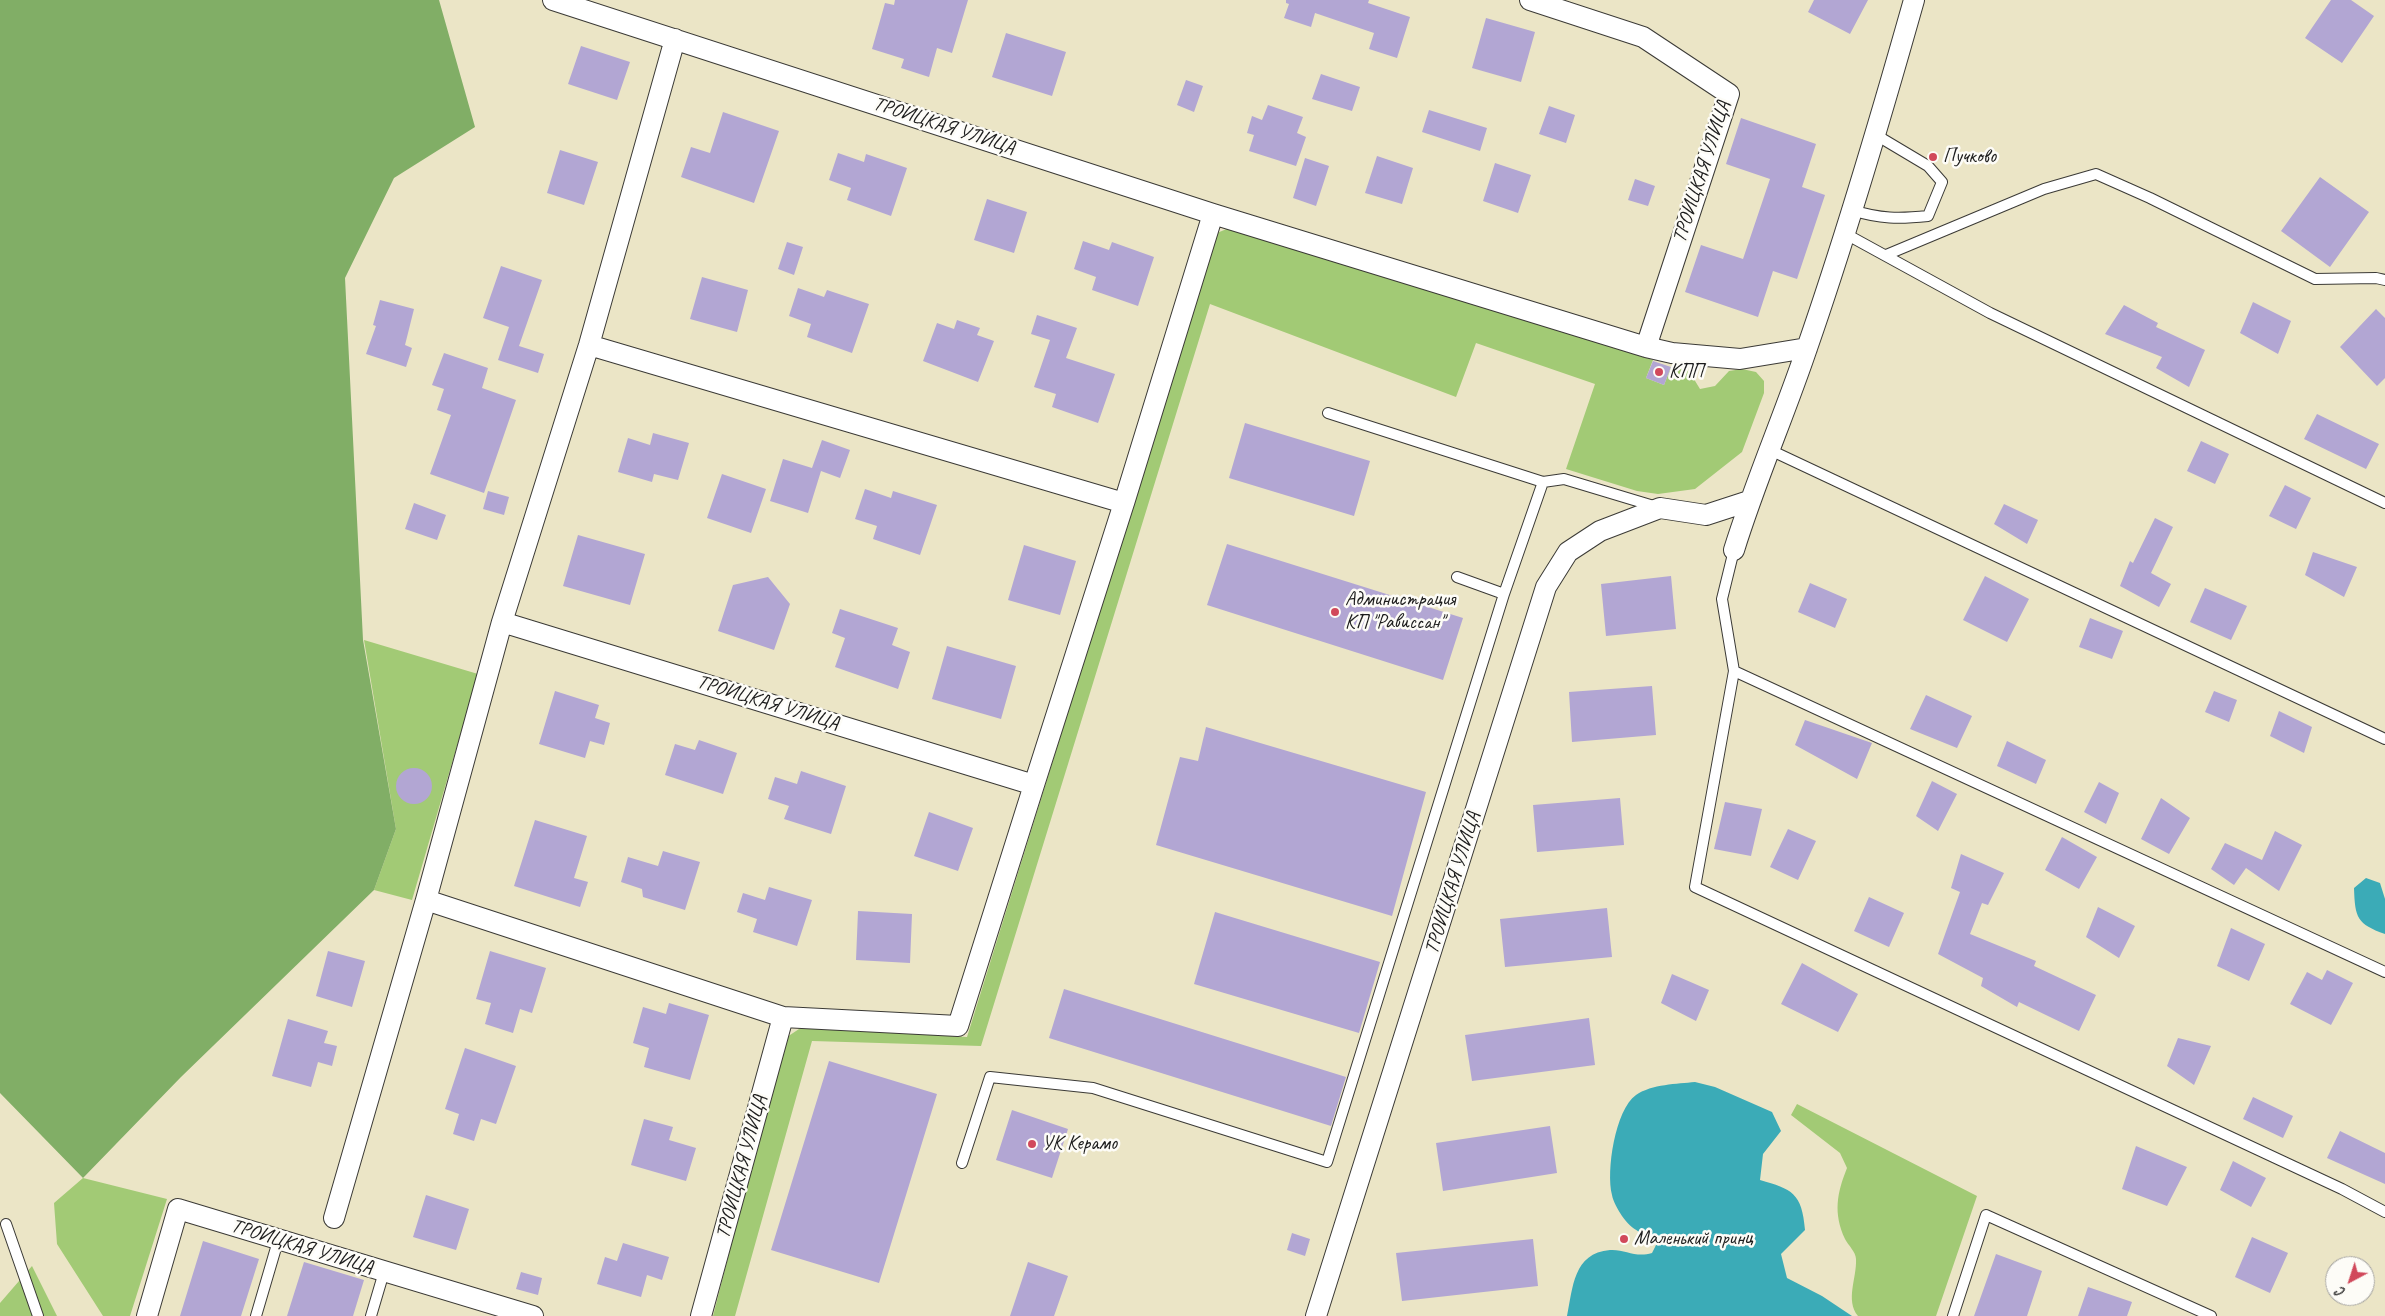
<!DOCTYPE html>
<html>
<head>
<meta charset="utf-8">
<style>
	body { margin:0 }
	#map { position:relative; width:2385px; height:1316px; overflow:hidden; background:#ebe5c6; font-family:Caveat,sans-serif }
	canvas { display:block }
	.north { position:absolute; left:2325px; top:1256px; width:50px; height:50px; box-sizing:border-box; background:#fdfcf7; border:1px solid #a3a29f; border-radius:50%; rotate:220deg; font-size:14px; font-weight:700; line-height:20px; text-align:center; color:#1c1c1c }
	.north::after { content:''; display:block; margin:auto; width:18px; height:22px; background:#d1495b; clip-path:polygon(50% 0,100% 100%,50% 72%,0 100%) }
</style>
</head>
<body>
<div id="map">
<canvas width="2385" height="1316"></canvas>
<div class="north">С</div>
</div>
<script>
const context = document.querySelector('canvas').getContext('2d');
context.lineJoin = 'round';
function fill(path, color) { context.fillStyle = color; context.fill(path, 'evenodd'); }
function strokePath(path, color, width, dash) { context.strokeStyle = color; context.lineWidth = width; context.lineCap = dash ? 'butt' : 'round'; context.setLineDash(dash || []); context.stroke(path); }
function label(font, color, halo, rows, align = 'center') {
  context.font = font + ' Caveat,sans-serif'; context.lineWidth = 5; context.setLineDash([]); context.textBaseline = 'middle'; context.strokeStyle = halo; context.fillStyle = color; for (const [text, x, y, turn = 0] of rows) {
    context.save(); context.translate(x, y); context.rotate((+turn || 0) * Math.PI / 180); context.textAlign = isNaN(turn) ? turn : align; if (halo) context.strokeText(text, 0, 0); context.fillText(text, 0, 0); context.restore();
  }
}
const green = new Path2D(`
	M1229,228l424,132 -7,18 18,7 7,-18 18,4 11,18 15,-3 14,-15 13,-2 14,3 8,9v12l-22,59 -47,37 -37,5 -21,-3 -71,-22 29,-85 -119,-41 -20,54 -246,-93 -229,742 -169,-5 -77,275h-22l71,-277 18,-12 165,10 250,-804z
	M364,640l114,34 -66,226 -38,-10 22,-61z
	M1797,1104l180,92 -41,120h-78c-13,-16 -1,-38 -2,-57 0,-7 -8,-14 -11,-20 -12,-26 -8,-46 2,-71l-7,-15 -49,-38z
	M83,1178l84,21 -37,117h-27l-46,-72 -3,-41z
	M32,1266l25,50h-57v-13z`);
const forest = new Path2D(`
	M0,0h439l36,127 -81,51 -49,100 18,362 33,189 -22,61 -193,187 -98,101 -83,-85z`);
const water = new Path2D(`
	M2366,878l14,5 5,16v35c-28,-10 -30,-16 -31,-46z
	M1695,1082l20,5 57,25 9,19 -18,23 -3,26c32,9 42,13 45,50l-24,24 6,24 35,18 30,20h-285c6,-28 6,-63 43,-66 15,-1 25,8 42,3l5,-10c-14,-11 -24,-11 -35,-27 -4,-6 -9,-15 -10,-21 -6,-24 3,-85 24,-100 16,-11 41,-11 59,-13z`);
const building = new Path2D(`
	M895,0h73l-16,53 -15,-5 -8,29 -28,-9 3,-9 -32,-10 13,-46 9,2z
	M1286,0h83l-1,3 42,14 -13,41 -28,-9 5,-16 -59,-20 -4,14 -27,-9 5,-14 -3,-1z
	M1814,0h54l-18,34 -42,-22z
	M2331,0h20l23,16 -32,47 -37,-25z
	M1486,18l49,14 -14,50 -49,-14z
	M1006,33l60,19 -14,44 -60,-19z
	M581,46l49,16 -13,38 -49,-16z
	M1321,74l39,13 -8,24 -40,-12z
	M1186,80l17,6 -9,26 -17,-7z
	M1268,105l35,12 -6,16 9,4 -10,29 -47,-15 5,-16 -7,-2 5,-17 10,4z
	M1549,106l26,9 -9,28 -27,-9z
	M1429,110l58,18 -7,23 -58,-19z
	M723,112l56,19 -25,72 -73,-26 10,-30 19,6z
	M1741,118l75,26 -14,43 23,8 -28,84 -24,-8 -15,46 -73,-25 16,-47 42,14 27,-80 -44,-15z
	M560,150l38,12 -14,43 -37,-12z
	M838,153l26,9 2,-8 41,14 -16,48 -44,-16 4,-12 -22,-8z
	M1377,156l36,12 -11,36 -37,-11z
	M1305,158l24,8 -13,40 -23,-8z
	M1495,163l36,12 -13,38 -35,-12z
	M2320,177l49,35 -39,55 -49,-36z
	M1635,179l20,7 -7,20 -20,-6z
	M987,199l40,13 -13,41 -40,-13z
	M1083,241l26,9 3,-8 42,15 -16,49 -46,-16 4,-13 -22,-8z
	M787,242l16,5 -9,28 -16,-6z
	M501,266l41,14 -23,66 25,8 -6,19 -40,-13 11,-33 -26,-9z
	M702,277l46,13 -11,42 -47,-13z
	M798,288l26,9 3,-7 42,14 -17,49 -45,-16 4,-13 -22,-8z
	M380,300l34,9 -9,36 7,3 -6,19 -40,-13 10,-28 -3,-1z
	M2253,302l38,19 -13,33 -38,-21z
	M2124,305l34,18 -2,4 49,23 -16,37 -33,-19 6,-11 -57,-23z
	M2376,309l9,9v60l-8,8 -37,-39z
	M1037,315l40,13 -11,30 49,16 -17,49 -46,-16 4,-13 -22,-7 16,-47 -19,-6z
	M957,320l23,8 -3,7 17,6 -16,41 -55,-21 14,-38 17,6z
	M444,353l44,15 -6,20 34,12 -32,93 -54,-19 21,-59 -14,-5 7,-21 -12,-4z
	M1653,361l18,6 -7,18 -18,-7z
	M2317,414l62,30 -13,25 -62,-30z
	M1245,423l125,38 -16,55 -125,-38z
	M653,433l36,10 -11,37 -24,-6 -2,8 -34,-10 10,-34 22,7z
	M822,440l28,10 -10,28 -19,-7 -13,42 -38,-12 13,-42 29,9z
	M2201,441l28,13 -14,30 -28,-13z
	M722,474l44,15 -15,44 -44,-15z
	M2285,485l26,13 -15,31 -27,-13z
	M865,489l26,9 2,-7 44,14 -17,50 -47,-16 4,-13 -22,-7z
	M488,491l21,6 -5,18 -21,-6z
	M414,503l32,12 -9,25 -32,-11z
	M2004,504l34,16 -11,24 -33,-20z
	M2155,518l18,9 -22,46 20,11 -12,23 -39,-21 10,-25 3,2z
	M578,535l67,19 -15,51 -67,-19z
	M1227,544l236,74 -20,62 -236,-75z
	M1024,545l52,16 -16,54 -52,-15z
	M2313,552l44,15 -13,30 -39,-22z
	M1671,576l5,53 -70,7 -5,-52z
	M1985,576l44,23 -22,43 -44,-22z
	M768,577l22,27 -16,46 -56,-19 15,-46z
	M1810,583l37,16 -12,29 -37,-16z
	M2205,588l42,18 -16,34 -41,-18z
	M840,609l58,19 -6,17 18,7 -12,37 -63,-22 10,-29 -13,-5z
	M2090,618l33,13 -11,28 -33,-12z
	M947,646l69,20 -15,53 -69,-20z
	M1652,686l4,49 -84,7 -3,-50z
	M555,691l44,14 -4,13 15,5 -6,22 -14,-4 -5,17 -46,-14z
	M2214,691l23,9 -8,22 -24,-10z
	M1926,695l46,21 -15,32 -47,-19z
	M2279,711l33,16 -8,26 -34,-17z
	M1805,720l67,23 -15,36 -62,-34z
	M1206,727l220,65 -34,124 -236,-71 24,-88 18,4z
	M699,740l38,13 -14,41 -58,-19 10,-31 20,6z
	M2007,741l39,19 -10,24 -39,-18z
	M396 786a18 18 0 1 1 36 0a18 18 0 1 1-36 0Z
	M801,771l45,15 -15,48 -47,-15 5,-13 -21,-7 7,-22 22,7z
	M1932,781l25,13 -19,37 -22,-15z
	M2099,782l20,11 -13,31 -22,-12z
	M1620,798l4,47 -87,7 -4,-47z
	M2161,798l29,20 -21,36 -28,-15z
	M1725,802l37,7 -11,47 -37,-7z
	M929,812l44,16 -15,43 -44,-15z
	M535,820l52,16 -13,42 14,4 -8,25 -66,-21z
	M1788,829l28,12 -18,39 -28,-13z
	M2275,831l27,14 -23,46 -33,-23 -12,17 -23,-16 14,-26 37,17z
	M2062,837l35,20 -18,32 -34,-19z
	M663,851l37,11 -15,48 -42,-13 -1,-8 -21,-7 7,-25 30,9z
	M1961,854l43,19 -16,32 -6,-2 -12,31 66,27 -2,5 62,29 -17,36 -60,-29 -2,5 -36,-21 2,-8 -45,-24 22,-62 -9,-4z
	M769,887l43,13 -15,46 -44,-14 4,-13 -20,-7 6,-19 22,7z
	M1869,897l35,16 -15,34 -35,-16z
	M2098,907l37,19 -16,32 -33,-21z
	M1607,908l5,49 -107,10 -5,-48z
	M858,911l54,3 -2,49 -54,-3z
	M1215,912l165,50 -21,71 -165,-49z
	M2231,928l34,16 -16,37 -32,-15z
	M328,951l37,10 -13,46 -36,-11z
	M490,951l56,17 -14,45 -12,-4 -7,24 -28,-9 6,-21 -15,-4z
	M1802,963l56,31 -20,38 -57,-28z
	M2327,970l26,13 -22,42 -41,-21 17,-32 15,8z
	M1672,974l37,16 -13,31 -35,-18z
	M1064,989l282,88 -15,49 -282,-88z
	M669,1003l40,12 -19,65 -46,-13 5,-19 -16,-5 10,-36 23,7z
	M1589,1018l6,47 -123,16 -7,-46z
	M288,1019l40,12 -4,12 13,3 -5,20 -14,-4 -7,25 -39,-11z
	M2178,1038l33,8 -17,39 -27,-19z
	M465,1048l51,18 -20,58 -15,-5 -7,22 -21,-7 6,-20 -14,-5z
	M829,1061l108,33 -58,189 -108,-33z
	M2253,1097l40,19 -10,22 -40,-19z
	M1012,1110l56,19 -16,49 -56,-18z
	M644,1119l29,8 -4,13 27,8 -10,33 -55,-16z
	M1550,1126l7,47 -114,18 -7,-48z
	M2340,1131l45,22v31l-58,-26z
	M2136,1146l51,21 -20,39 -45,-17z
	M2233,1161l33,17 -15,29 -31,-17z
	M426,1195l43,14 -13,41 -43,-13z
	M1292,1233l18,6 -5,17 -18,-6z
	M2252,1237l36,16 -18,40 -35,-16z
	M1533,1239l5,47 -136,15 -6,-48z
	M203,1241l56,18 -18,57h-61z
	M623,1243l46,14 -7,23 -15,-5 -6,22 -44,-13 8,-27 12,4z
	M1996,1254l46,17 -15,45h-53z
	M304,1262l60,18 -11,36h-66z
	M1028,1262l40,14 -14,40h-44z
	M521,1272l21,6 -4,17 -22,-6z
	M2088,1287l44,15 -5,14h-49z`);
const lane = new Path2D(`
	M1852,210c28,9 47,9 76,6l14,-34 -14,-16 -52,-31
	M1844,233l146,80 395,190
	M1886,255l158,-66 52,-15 54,24 165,81 61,-1 9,2
	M1328,413l215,69
	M1770,450l615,289
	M1734,550l-12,49 12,72 -39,216 647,302 43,23
	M1504,594l39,-112 21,-3 93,28
	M1734,671l651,301
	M962,1163l28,-86 103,11 234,74 177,-568 -47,-17
	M6,1224l32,92
	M256,1316l22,-75
	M371,1316l13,-44
	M1953,1316l33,-101 225,101`);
const street = new Path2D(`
	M553,0l660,214 433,133 83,-253 -86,-57 -113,-37
	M589,345l535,158 -90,282
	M1646,347l26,6 68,6 67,-11
	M1124,503l89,-289
	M1734,550c21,-68 50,-134 73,-202 40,-115 74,-231 107,-348
	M426,900l357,117 175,9 76,-241 -532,-163
	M334,1218l92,-318 76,-278 87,-277 86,-306
	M147,1316l31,-107 355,107
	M701,1316l82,-299
	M1316,1316l230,-729 22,-35 32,-21 60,-23 46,7 43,-14`);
const markers = [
	[1933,157,5,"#d1495b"],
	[1659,372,5,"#d1495b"],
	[1335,612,5,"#d1495b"],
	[1032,1144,5,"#d1495b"],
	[1624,1239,5,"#d1495b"]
];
const streetNames = [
	["ТРОИЦКАЯ УЛИЦА",944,126,18],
	["ТРОИЦКАЯ УЛИЦА",1702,172,-72],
	["ТРОИЦКАЯ УЛИЦА",768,703,17],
	["ТРОИЦКАЯ УЛИЦА",1453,883,-73],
	["ТРОИЦКАЯ УЛИЦА",742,1167,-75],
	["ТРОИЦКАЯ УЛИЦА",302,1247,17]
];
const poiNames = [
	["Пучково",1943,157],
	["КПП",1669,372],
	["Администрация",1345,600],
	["КП \"Рависсан\"",1345,623],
	["УК Керамо",1042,1144],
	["Маленький принц",1634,1239]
];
fill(green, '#a2ca75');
fill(forest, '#81ae66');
fill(water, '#3babb7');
fill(building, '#b2a6d3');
strokePath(lane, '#3b3a36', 12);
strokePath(street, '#3b3a36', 22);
strokePath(lane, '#fff', 10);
strokePath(street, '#fff', 20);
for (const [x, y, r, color] of markers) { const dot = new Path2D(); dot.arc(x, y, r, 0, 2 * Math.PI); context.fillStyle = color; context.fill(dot); strokePath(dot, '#fdfcf7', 2); }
label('20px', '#1c1c1c', '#fdfcf7', streetNames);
label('20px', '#1c1c1c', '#fdfcf7', poiNames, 'left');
</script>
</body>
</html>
